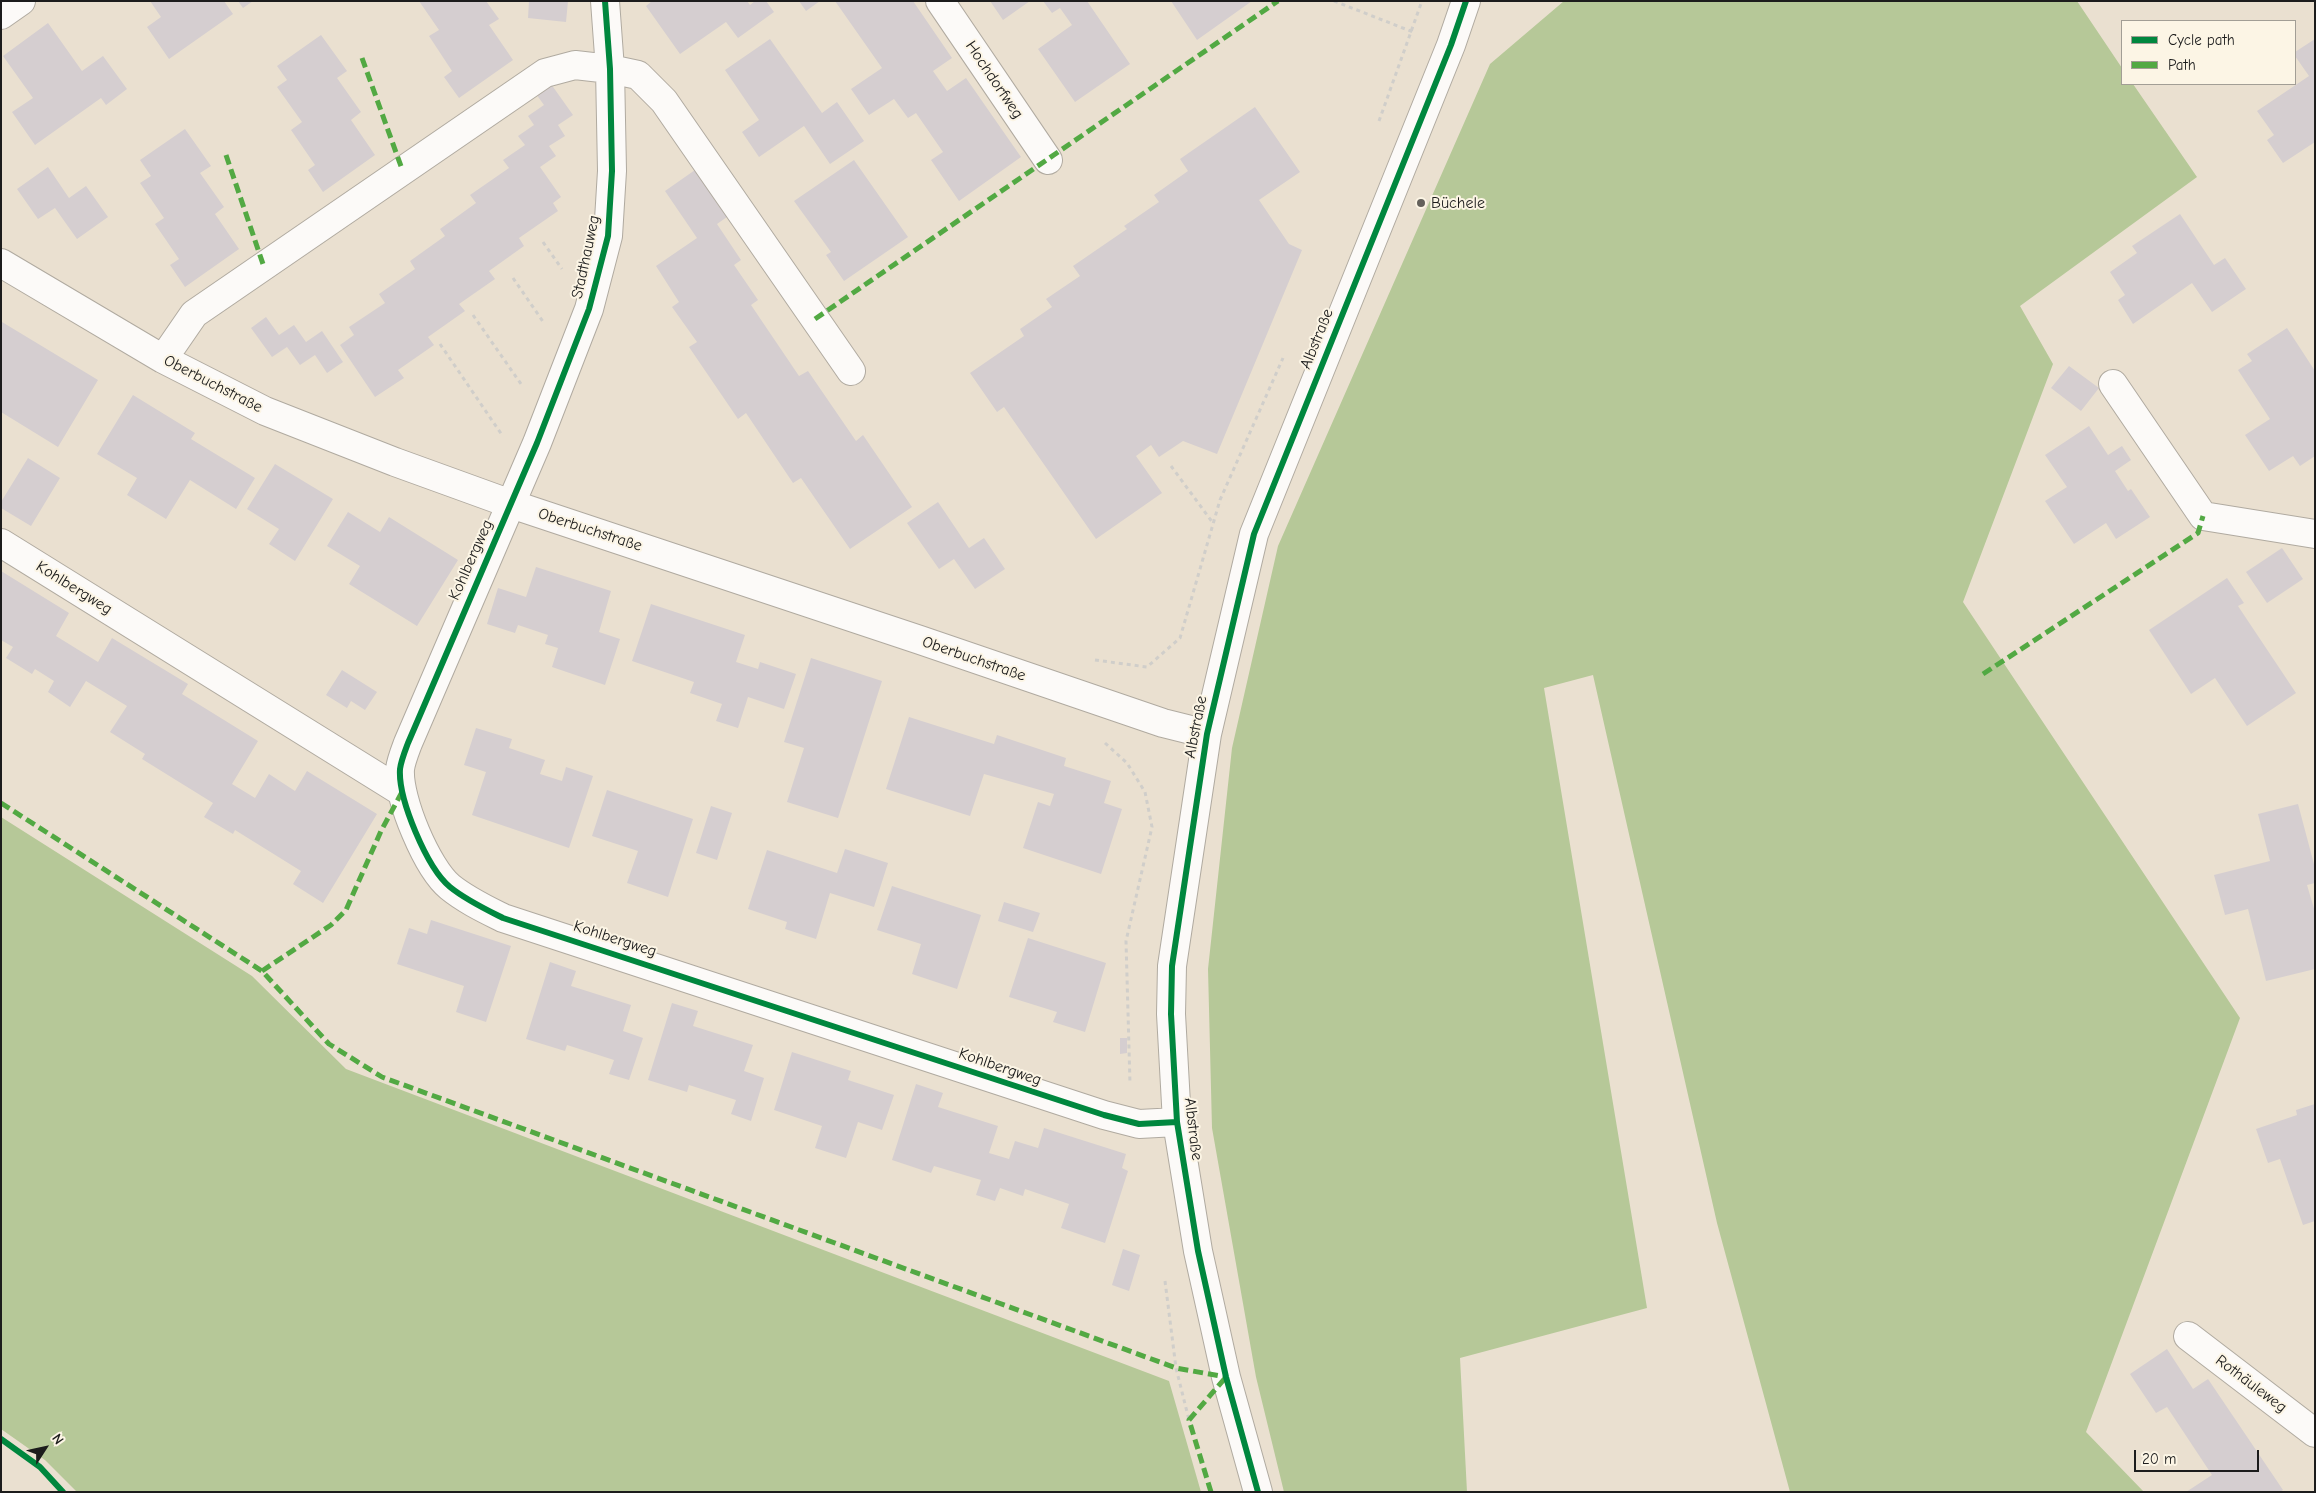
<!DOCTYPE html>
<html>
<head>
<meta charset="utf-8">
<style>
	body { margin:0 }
	#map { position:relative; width:2316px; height:1493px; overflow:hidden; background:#eae0d0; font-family:"Comic Neue",sans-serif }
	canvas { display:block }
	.frame { position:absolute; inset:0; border:2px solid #1c1c1c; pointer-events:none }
	.legend { position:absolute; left:2121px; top:20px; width:175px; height:65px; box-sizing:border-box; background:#fcf5e5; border:1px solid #a29e95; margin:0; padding:6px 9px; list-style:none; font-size:15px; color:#1c1c1c }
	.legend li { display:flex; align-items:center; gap:10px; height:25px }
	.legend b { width:25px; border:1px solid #a29e95 }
	.north { position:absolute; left:20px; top:1423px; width:50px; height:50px; -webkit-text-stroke:4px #fcf5e5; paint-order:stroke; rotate:55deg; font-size:14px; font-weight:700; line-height:20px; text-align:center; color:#1c1c1c }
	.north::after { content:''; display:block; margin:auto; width:18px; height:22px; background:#1c1c1c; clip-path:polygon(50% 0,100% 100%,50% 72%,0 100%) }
	.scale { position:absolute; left:2134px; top:1450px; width:125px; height:22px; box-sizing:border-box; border:2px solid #1c1c1c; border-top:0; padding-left:6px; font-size:15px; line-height:18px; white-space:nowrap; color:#1c1c1c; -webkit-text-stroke:4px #fcf5e5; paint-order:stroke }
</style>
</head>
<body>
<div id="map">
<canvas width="2316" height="1493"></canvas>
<div class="frame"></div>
<ul class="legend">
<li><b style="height:6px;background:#00873e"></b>Cycle path</li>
<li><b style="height:6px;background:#52a943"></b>Path</li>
</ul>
<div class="north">N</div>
<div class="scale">20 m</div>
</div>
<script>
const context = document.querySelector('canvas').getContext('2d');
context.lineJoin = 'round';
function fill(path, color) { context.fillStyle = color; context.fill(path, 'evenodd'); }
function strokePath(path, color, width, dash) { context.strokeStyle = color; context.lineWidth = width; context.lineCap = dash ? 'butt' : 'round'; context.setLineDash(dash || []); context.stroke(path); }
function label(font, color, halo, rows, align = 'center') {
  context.font = font + ' "Comic Neue",sans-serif'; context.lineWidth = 4; context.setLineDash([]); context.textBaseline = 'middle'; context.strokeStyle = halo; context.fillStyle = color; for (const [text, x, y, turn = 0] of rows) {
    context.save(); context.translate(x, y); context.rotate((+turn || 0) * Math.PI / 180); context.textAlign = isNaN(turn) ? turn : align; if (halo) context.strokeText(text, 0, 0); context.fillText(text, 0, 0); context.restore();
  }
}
const forest = new Path2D(`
	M1564,1h513l45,67v16h11l64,93 -177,129 33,58 -90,238 277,416 -154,414 58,60h-354l-73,-269 -124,-548 -49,13 103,620 -187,50 7,134h-183l-28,-115 -44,-249 -4,-159 24,-221 46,-202 212,-482z
	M1,817l251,159 94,93 823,312 32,111h-1124l-32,-32 -44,-31z`);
const building = new Path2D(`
	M150,1h74l9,13 -64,45 -22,-32 14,-10z
	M238,1h15l-10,7z
	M419,1h67l13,18 -10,6 24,35 -54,38 -15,-21 8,-6 -23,-35 10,-6z
	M529,1h39l-2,21 -38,-4z
	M652,1h95l3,4 5,-4h11l8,11 -36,26 -12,-16 -46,32 -34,-48z
	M799,1h21l-14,10z
	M835,1h78l39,57 -19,13 14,20 19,-13 55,79 -62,44 -28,-41 12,-8 -27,-39 -8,5 -14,-19 -25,16 -18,-26 31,-21z
	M990,1h40l-27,19z
	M1043,1h44l43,63 -55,38 -37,-53 34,-24 -12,-17 -8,5z
	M1171,1h81l-55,39z
	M48,23l34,48 21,-15 24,33 -21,16 -5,-7 -66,47 -23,-33 21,-14 -30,-42z
	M321,35l26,36 -10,7 24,34 -10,8 24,35 -52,37 -15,-22 7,-5 -24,-35 11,-8 -25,-35 10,-7 -10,-14z
	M770,39l52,74 15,-11 27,39 -34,23 -26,-38 -45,31 -17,-25 17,-12 -34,-50z
	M2315,39v103l-32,21 -16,-23 7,-5 -17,-24 52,-35 -14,-20v-4z
	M551,84l22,31 -15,10 7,11 -16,10 7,10 -16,11 21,30 -8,6 5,8 -39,27 5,8 -35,25 6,8 -36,25 6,7 -37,26 6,8 -36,25 6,8 -29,19 -35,-52 14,-10 -5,-8 36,-24 -6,-9 36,-25 -5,-8 35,-25 -5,-7 36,-26 -6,-8 39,-27 -6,-8 22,-15 -7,-9 16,-11 -6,-9 16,-11 -8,-11z
	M1255,107l45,65 -41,28 30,44 13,6 -85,204 -34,-13 -24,16 -8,-12 -15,11 26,37 -66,46 -92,-132 -7,5 -27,-39 54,-37 -4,-7 32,-22 -6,-8 34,-23 -7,-10 54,-37 -3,-3 35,-24 -5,-7 34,-24 -8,-12z
	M185,129l26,37 -11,7 24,34 -9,7 24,35 -54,38 -15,-22 9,-6 -24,-35 9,-6 -24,-35 11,-7 -11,-16z
	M854,160l54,77 -64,44 -18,-26 5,-3 -37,-51z
	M48,167l21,31 17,-12 22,31 -31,22 -22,-31 -17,11 -21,-30z
	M695,170l32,47 -10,7 24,36 -7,5 24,35 -7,5 48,71 9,-5 48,70 7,-6 49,72 -62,42 -49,-71 -8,5 -47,-70 -8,6 -49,-72 8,-5 -25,-35 7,-5 -23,-36 41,-28 -32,-47z
	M2180,214l34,51 11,-7 21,31 -34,23 -20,-29 -59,41 -15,-24 7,-5 -15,-23 27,-19 -5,-7z
	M266,317l13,18 15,-10 12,17 16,-11 21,31 -16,11 -12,-18 -15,10 -13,-18 -15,10 -21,-29z
	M2,322l96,58 -40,67 -57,-35z
	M2287,328l28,43v85l-15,10 -7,-10 -24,15 -24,-36 25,-16 -32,-49 14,-9 -5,-7z
	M2069,366l30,22 -18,23 -30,-23z
	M133,395l62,38 -4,6 64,39 -19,31 -46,-29 -24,39 -39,-24 10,-17 -40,-24z
	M2089,426l19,29 14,-9 9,14 -16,11 13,20 3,-2 19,28 -34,22 -10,-16 -32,21 -29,-43 22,-14 -22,-32z
	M28,458l32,20 -29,48 -30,-18v-6z
	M275,464l58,35 -38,62 -26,-17 10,-15 -32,-20z
	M938,502l31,46 15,-10 21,31 -30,20 -21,-30 -15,10 -32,-46z
	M348,512l32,20 9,-15 69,43 -41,66 -68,-42 11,-18 -33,-20z
	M2282,548l21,31 -36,24 -21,-31z
	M536,567l75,24 -12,41 21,7 -15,46 -53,-18 6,-19 -13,-4 3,-9 -30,-10 -3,8 -28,-9 11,-36 28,9z
	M1,571l68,42 -13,23 42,26 14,-24 76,46 -6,10 76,47 -26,43 23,14 14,-24 26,17 12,-20 70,43 -54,89 -30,-19 8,-13 -66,-41 -2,4 -29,-17 9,-14 -71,-44 3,-5 -35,-22 17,-26 -41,-25 -16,26 -22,-15 6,-11 -19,-12 -3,5 -26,-16 7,-11 -12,-7z
	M2227,578l17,25 -6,3 58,87 -49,33 -32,-48 -24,16 -42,-64z
	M651,604l94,31 -9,27 22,7 2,-7 36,12 -12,35 -36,-12 -10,31 -22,-7 6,-17 -32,-11 4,-11 -62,-21z
	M811,658l71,23 -44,137 -51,-16 17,-54 -20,-6z
	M342,670l35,22 -12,18 -14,-9 -4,7 -21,-13z
	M909,717l85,27 3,-9 69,23 -2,8 47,15 -7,22 18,6 -21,65 -78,-26 15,-46 12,4 4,-12 -70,-20 -14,42 -84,-27z
	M476,728l36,11 -3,9 36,12 -5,14 22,7 4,-14 27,9 -24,72 -97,-33 14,-43 -22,-7z
	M607,790l86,29 -25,78 -41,-14 11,-32 -46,-15z
	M2298,804l17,64v15l-8,2 8,27v57l-49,12 -18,-72 -23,6 -11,-40 56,-14 -12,-47z
	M711,806l21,7 -15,47 -21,-7z
	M845,849l43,14 -14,44 -44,-14 -14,46 -31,-10 2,-7 -39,-13 19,-59 70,23z
	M892,886l89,29 -24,74 -45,-15 9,-30 -44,-14z
	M1004,902l36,11 -7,19 -35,-11z
	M431,920l80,26 -25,76 -30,-10 8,-26 -67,-22 12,-36 18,6z
	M1028,938l78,25 -21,69 -32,-10 4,-10 -48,-15z
	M550,962l26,9 -5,15 60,19 -8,26 20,7 -14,42 -20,-6 5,-14 -47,-15 -2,6 -39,-12z
	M672,1003l26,8 -5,15 60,19 -9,26 20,7 -13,43 -20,-7 5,-14 -47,-15 -2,7 -39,-12z
	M1120,1038h7v15l-7,1z
	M792,1052l59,19 -3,9 46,15 -12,35 -24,-8 -12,36 -31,-10 7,-22 -48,-16z
	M916,1084l27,9 -5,14 60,19 -9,27 20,6 6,-18 23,7 6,-20 82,26 -4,14 6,3 -23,72 -44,-15 8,-24 -44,-15 -2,7 -23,-8 -5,13 -19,-6 5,-15 -47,-14 -3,7 -39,-13z
	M2315,1104v117l-12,4 -23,-66 -12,4 -12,-34 41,-14 -1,-5z
	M1123,1249l17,6 -11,36 -17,-6z
	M2167,1349l26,40 15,-10 75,111 -3,2h-94l26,-17 -45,-68 -11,6 -26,-39z`);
const path = new Path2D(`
	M1334,1l79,31
	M1379,121l43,-120
	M543,242l19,27
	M513,278l31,45
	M473,315l48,69
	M440,344l62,91
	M1171,466l42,57
	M1095,660l52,7 33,-29 40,-138 63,-142
	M1105,743l22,20 18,29 7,35 -26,114 4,143
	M1165,1281l11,87 13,52`);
const minor = new Path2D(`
	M605,1l5,68 2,102 -4,65 -19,73 -52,134 -129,300c-3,8 -7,18 -8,26 -2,30 27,99 50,118 16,13 35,22 53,31l601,197 35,9 38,-2
	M940,1l108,159
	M1,15l20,-14
	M1,263l162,96 102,52 130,51 116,42 409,136 243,83 44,11
	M163,359l31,-45 351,-241 30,-8 35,4 28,6 26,26 187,270
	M2113,384l90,132 112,18
	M1,543l401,249
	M2188,1336l127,97
	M1258,1492l-32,-115 -28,-126 -21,-129 -6,-108 1,-48 35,-232 47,-200 197,-489 15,-44`);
const quiet = new Path2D(`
	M362,58l40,111
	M226,155l38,112
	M815,319l463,-318
	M1983,674l215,-141 5,-17
	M1,803l261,168 67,73 53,33 794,291 50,9
	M262,971l69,-46 15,-15 35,-79 21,-39
	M1211,1492l-22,-72 37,-43`);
const cycleway = new Path2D(`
	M605,1l5,68 2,102 -4,65 -19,73 -52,134 -129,300c-3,8 -7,18 -8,26 -2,30 27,99 50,118 16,13 35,22 53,31l601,197 35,9 38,-2
	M1,1439l39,28 23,25
	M1258,1492l-32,-115 -28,-126 -21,-129 -6,-108 1,-48 35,-232 47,-200 197,-489 15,-44`);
const markers = [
	[1421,203,5,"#64615b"]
];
const streetNames = [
	["Hochdorfweg",994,80,56],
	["Stadthauweg",586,257,-78],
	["Albstraße",1317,339,-68],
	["Oberbuchstraße",213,384,27],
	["Oberbuchstraße",590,530,18],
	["Kohlbergweg",471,560,-66],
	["Kohlbergweg",74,588,32],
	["Oberbuchstraße",974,659,19],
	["Albstraße",1196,727,-79],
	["Kohlbergweg",615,939,18],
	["Kohlbergweg",1000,1067,19],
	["Albstraße",1193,1129,83],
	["Rothäuleweg",2251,1384,37]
];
const poiNames = [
	["Büchele",1431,203]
];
fill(forest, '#b6c898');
fill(building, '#d5ced0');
strokePath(minor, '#b0aaa0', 30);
strokePath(path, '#d0ceca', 3, [4, 4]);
strokePath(minor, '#fcfaf8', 28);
strokePath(quiet, '#52a943', 5, [10, 5]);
strokePath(cycleway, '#00873e', 6);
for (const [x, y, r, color] of markers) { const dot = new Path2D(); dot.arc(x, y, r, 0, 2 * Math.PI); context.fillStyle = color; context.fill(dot); strokePath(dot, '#fcf5e5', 2); }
label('16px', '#1c1c1c', '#fcf5e5', streetNames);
label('16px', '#1c1c1c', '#fcf5e5', poiNames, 'left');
</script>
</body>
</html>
